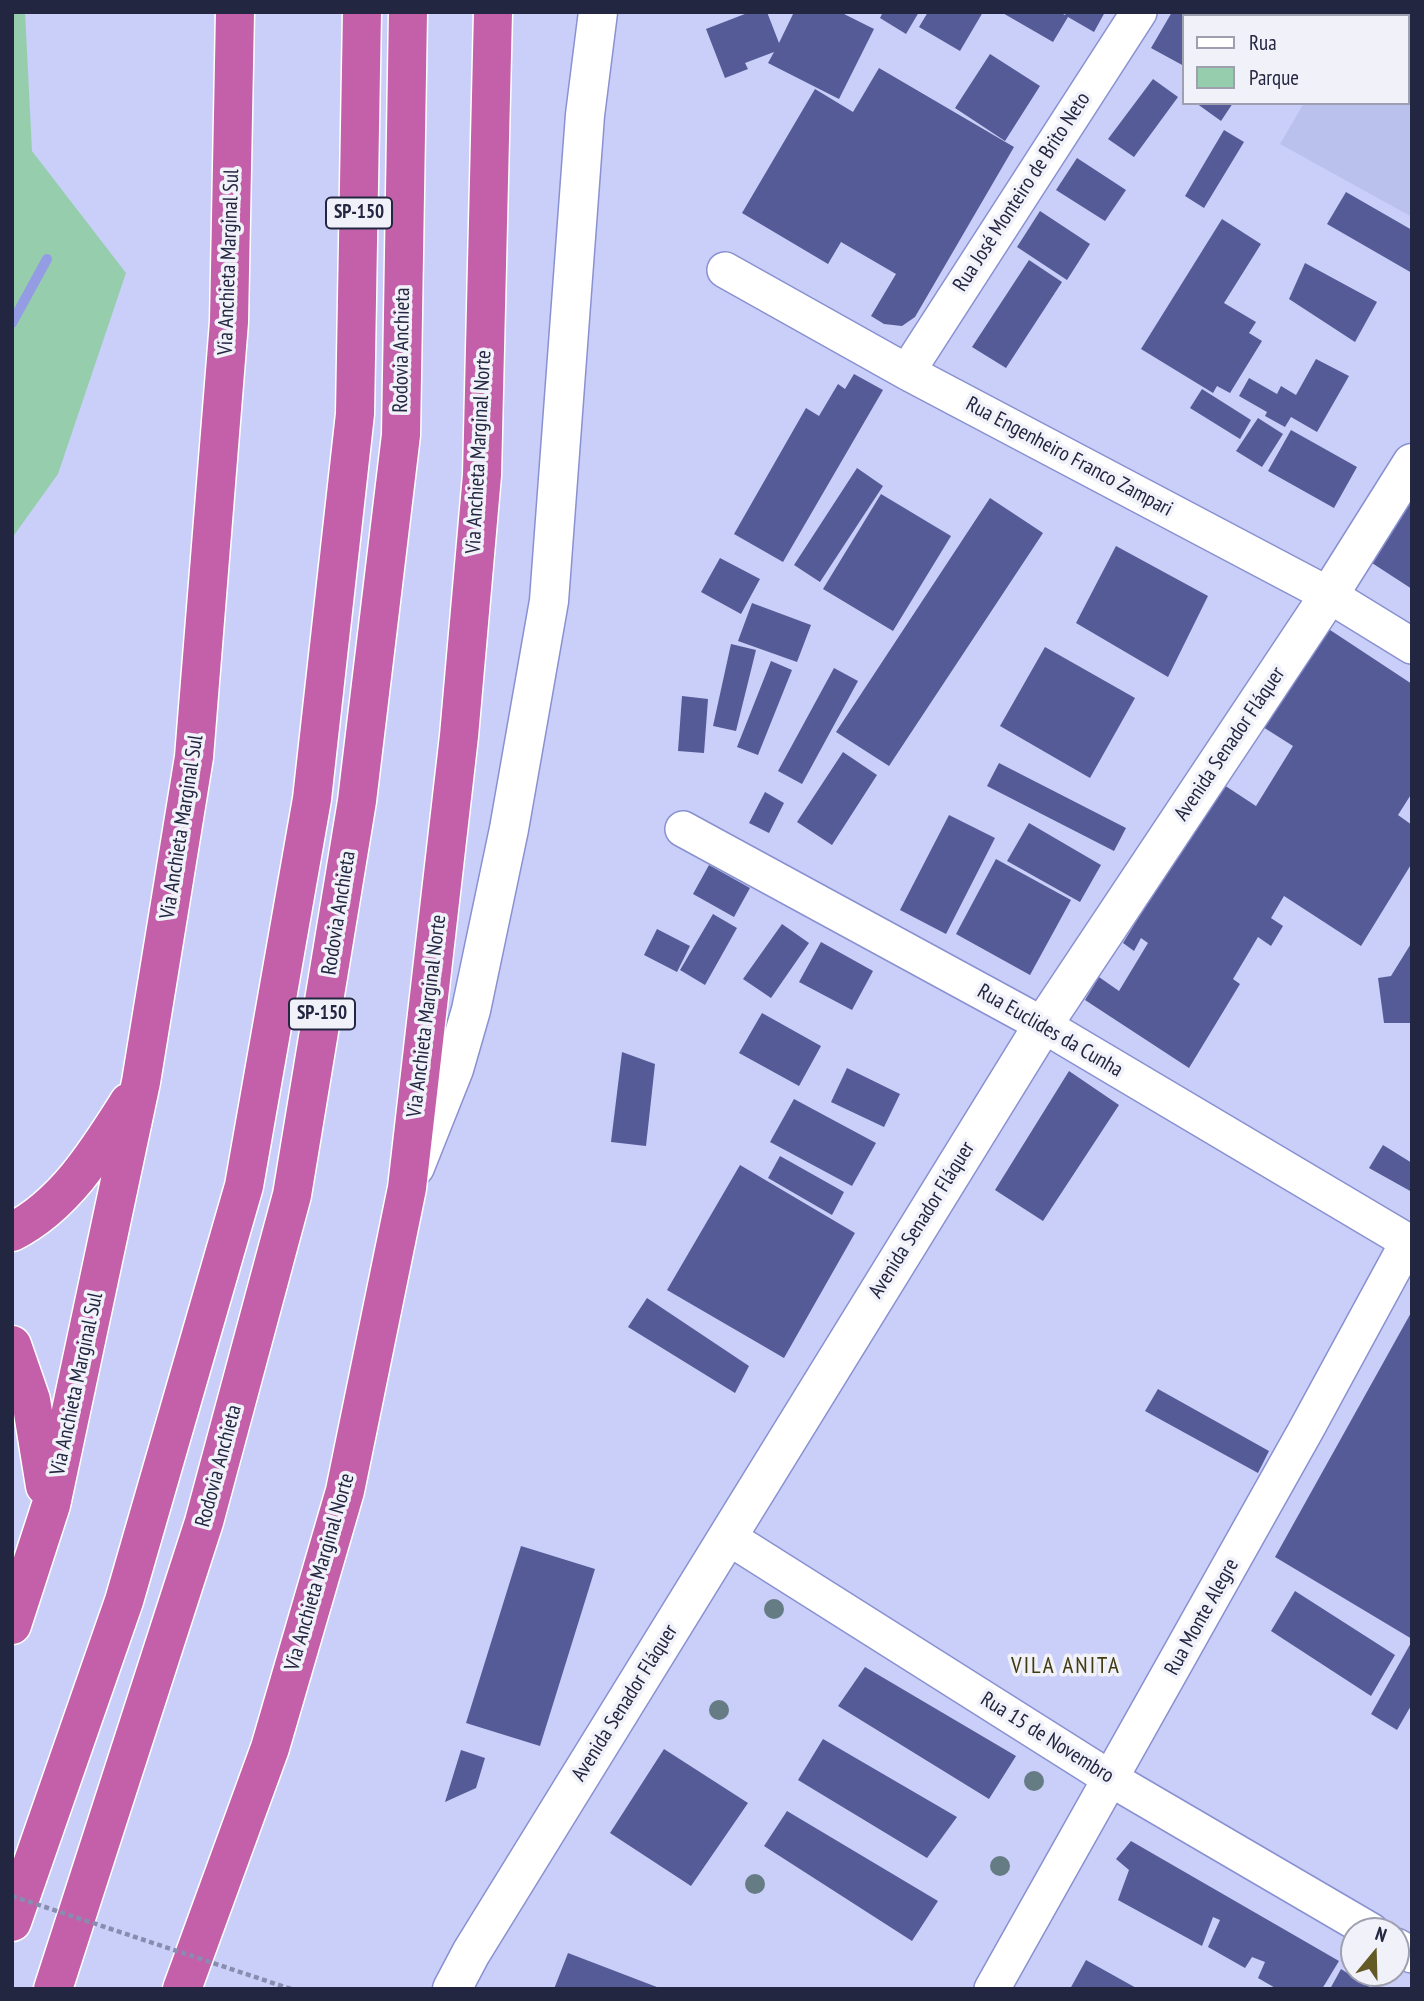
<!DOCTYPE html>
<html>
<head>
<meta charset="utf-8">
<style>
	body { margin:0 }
	#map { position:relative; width:1424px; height:2001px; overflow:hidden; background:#c9cff8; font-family:"PT Sans Narrow",sans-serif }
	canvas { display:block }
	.frame { position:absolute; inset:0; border:14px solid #232640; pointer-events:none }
	.legend { position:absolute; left:1182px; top:14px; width:228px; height:91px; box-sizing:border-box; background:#f1f2f9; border:2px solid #9fa0af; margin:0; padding:9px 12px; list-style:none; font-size:21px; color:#232640 }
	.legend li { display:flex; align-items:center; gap:14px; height:35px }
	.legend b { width:35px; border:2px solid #9fa0af }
	.north { position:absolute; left:1340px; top:1917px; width:70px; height:70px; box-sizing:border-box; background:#f1f2f9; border:2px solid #9fa0af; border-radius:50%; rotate:19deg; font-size:19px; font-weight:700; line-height:28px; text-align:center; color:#232640 }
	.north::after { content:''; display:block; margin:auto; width:24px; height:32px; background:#645a26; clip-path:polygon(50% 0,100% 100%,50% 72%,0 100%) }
</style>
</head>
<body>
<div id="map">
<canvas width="1424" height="2001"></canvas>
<div class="frame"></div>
<ul class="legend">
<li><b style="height:9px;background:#fff"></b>Rua</li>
<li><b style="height:19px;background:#96cead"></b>Parque</li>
</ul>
<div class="north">N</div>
</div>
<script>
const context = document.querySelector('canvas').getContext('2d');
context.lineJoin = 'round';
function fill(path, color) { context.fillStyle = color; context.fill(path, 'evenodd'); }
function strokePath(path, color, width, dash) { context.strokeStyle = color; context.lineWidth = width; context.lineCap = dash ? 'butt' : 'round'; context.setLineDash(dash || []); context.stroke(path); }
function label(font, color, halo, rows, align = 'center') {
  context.font = font + ' "PT Sans Narrow",sans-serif'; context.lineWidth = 7; context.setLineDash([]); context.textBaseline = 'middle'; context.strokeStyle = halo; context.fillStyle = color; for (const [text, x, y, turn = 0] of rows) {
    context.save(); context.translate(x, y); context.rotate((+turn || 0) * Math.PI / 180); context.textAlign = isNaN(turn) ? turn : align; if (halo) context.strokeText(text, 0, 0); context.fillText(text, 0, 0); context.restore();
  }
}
const built = new Path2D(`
	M1408,97l4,2v118l-132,-73 24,-41h104z`);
const green = new Path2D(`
	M12,12h13l7,139 94,122 -68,201 -46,64z`);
const stream = new Path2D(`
	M12,323l35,-64`);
const building = new Path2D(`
	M750,12h17l12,31 15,-31h46l34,17 -35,70 -71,-36 6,-11 -29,11 3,6 -23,9 -19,-49z
	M883,12h36l-13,22 -26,-16z
	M928,12h55l-23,39 -41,-24z
	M1001,12h58l6,3 2,-3h38l-11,20 -26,-15 -15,25z
	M1172,12h44l6,4h-38v50l-33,-18z
	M990,54l50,32 -35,55 -50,-33z
	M879,68l135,79 -99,170 -13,9 -18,-2 -13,-8 25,-42 -55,-32 -13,22 -86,-51 73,-124 38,23z
	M1153,79l25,18 -44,60 -26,-18z
	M1196,103h37l-12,18z
	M1224,130l20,12 -40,66 -19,-12z
	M1077,158l49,32 -21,31 -49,-31z
	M1346,192l66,38v43l-85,-49z
	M1040,211l50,33 -23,36 -50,-33z
	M1222,219l39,25 -37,59 32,19 -7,11 13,8 -32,52 -13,-7 -4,7 -72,-44z
	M1029,260l33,22 -56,86 -34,-21z
	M1305,263l72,39 -22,40 -66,-43z
	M1316,359l33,17 -32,56 -26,-15 -6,10 -20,-11 2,-4 -28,-16 10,-18 28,16 4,-8 15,9z
	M854,374l29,16 -100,172 -49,-28 72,-126 13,8 19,-32 7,5z
	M1202,389l49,31 -11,19 -50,-31z
	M1258,418l25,16 -21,33 -26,-16z
	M1291,430l66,37 -23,41 -66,-37z
	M857,468l26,18 -63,96 -26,-17z
	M881,494l70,42 -58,95 -70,-42z
	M1412,496v93l-40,-26z
	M990,498l53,35 -154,233 -53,-34z
	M1116,546l92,50 -40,81 -92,-54z
	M720,558l40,21 -19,35 -40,-22z
	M752,603l59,22 -14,37 -59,-21z
	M1324,626l88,58v109l-14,22 14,10v38l-51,83 -77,-50 -13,22 12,8 -12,20 -13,-9 -25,42 7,5 -51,84 -104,-68 14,-23 20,14 29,-48 -7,-5 -7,13 -11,-8 98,-160 35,23 37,-60 -30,-19z
	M731,644l25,6 -20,81 -23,-5z
	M1045,647l90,51 -45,80 -90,-52z
	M771,661l21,9 -34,85 -21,-8z
	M834,668l24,13 -56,103 -24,-13z
	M682,696l26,3 -4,54 -26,-2z
	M843,752l34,23 -45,70 -35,-23z
	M999,763l127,65 -12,23 -127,-65z
	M765,792l19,11 -15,30 -20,-10z
	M949,815l46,23 -49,96 -46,-24z
	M1029,823l72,42 -21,37 -73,-41z
	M996,859l75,41 -41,75 -74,-41z
	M709,865l41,23 -16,29 -41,-23z
	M713,914l24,14 -32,57 -25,-15z
	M782,924l27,19 -38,55 -28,-19z
	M657,929l33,17 -13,26 -33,-17z
	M821,942l52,29 -21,39 -53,-28z
	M1412,942v81h-28l-6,-45 13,-2z
	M762,1013l59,33 -22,40 -60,-33z
	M622,1052l33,12 -9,82 -35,-4z
	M847,1068l53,26 -16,33 -53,-25z
	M1069,1071l50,34 -76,116 -48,-31z
	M794,1099l82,44 -24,43 -82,-44z
	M1383,1145l29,18v29l-43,-24z
	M780,1156l64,36 -12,23 -64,-37z
	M740,1165l115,68 -71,125 -117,-68z
	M647,1298l102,68 -14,27 -107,-66z
	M1412,1311l-1,121 1,207 -137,-82z
	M1158,1389l111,62 -11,22 -113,-62z
	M521,1546l74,23 -55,177 -74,-23z
	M1295,1591l100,64 -24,41 -100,-65z
	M1412,1641v63l-15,26 -26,-16z
	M865,1667l151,89 -27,43 -151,-93z
	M823,1739l134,78 -30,41 -129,-78z
	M664,1749l84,54 -57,83 -81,-53z
	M461,1750l24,8 -9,30 -31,14z
	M787,1811l151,90 -26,40 -148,-95z
	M1131,1841l208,120 -17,28h-45l-19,-11 7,-16 -13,-5 -7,11 -37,-21 12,-27 -7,-3 -11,29 -84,-46 11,-30 -13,-11z
	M568,1953l94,36h-108z
	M1086,1960l52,29h-68z
	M1341,1969l32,20h-43z`);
const street = new Path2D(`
	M1327,12l6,4
	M1408,57l4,2
	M725,270l182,102 422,223 83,51
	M907,372l232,-360
	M683,829l360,196 369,219
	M728,1537l383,242 260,152
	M1396,1946l16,9
	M992,1989l315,-561 101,-186`);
const secondary = new Path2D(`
	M415,1167l39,-98 17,-59 38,-181 40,-228 36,-486 13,-103
	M452,1989l19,-36 572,-928 286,-430 83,-132`);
const highway = new Path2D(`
	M12,1232c53,-27 86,-81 117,-130
	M12,1345l19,55 14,86
	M12,1625l39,-120 90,-423 53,-325 35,-435 6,-310
	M12,1922l112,-321 120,-415 68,-387 43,-385 7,-402
	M53,1989l151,-467 88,-327 65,-394 44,-366 7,-423
	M182,1989l88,-241 75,-257 62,-303 52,-452 23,-261 11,-463`);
const pathBridge = new Path2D(`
	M12,1896l279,93`);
const trees = [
	[774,1609],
	[719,1710],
	[1034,1781],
	[1000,1866],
	[755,1884]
];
const shields = [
	[359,213,66],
	[322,1014,66]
];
const shieldNames = [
	["SP-150",359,213],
	["SP-150",322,1014]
];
const streetNames = [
	["Rua José Monteiro de Brito Neto",1022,192,-57],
	["Via Anchieta Marginal Sul",229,262,-88],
	["Rodovia Anchieta",402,350,-89],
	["Via Anchieta Marginal Norte",479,452,-87],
	["Rua Engenheiro Franco Zampari",1069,457,28],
	["Avenida Senador Fláquer",1230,744,-56],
	["Via Anchieta Marginal Sul",182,827,-81],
	["Rodovia Anchieta",339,913,-81],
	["Via Anchieta Marginal Norte",427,1016,-83],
	["Rua Euclides da Cunha",1050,1031,30],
	["Avenida Senador Fláquer",922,1220,-58],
	["Via Anchieta Marginal Sul",77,1384,-78],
	["Rodovia Anchieta",219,1466,-75],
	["Via Anchieta Marginal Norte",320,1572,-74],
	["Rua Monte Alegre",1202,1617,-61],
	["Avenida Senador Fláquer",625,1703,-58],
	["Rua 15 de Novembro",1047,1738,32]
];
const neighbourhoodNames = [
	["VILA ANITA",1066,1666]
];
fill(built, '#bac1ed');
fill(green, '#96cead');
strokePath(stream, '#949ce4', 10);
fill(building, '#555b97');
strokePath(street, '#8991d1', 38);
strokePath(secondary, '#8991d1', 41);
strokePath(highway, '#fff', 41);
strokePath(street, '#fff', 35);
strokePath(secondary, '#fff', 38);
strokePath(highway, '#c460a9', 38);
strokePath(pathBridge, '#888db0', 4.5, [5, 3.5]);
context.fillStyle = '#657c84';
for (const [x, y] of trees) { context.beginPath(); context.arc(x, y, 10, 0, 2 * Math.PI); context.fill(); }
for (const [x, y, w] of shields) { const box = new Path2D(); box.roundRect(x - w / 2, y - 15.5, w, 31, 5); context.fillStyle = '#f1f2f9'; context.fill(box); strokePath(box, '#232640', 2); }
label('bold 19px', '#232640', null, shieldNames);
label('21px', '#232640', '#f1f2f9', streetNames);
context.letterSpacing = '2px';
label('23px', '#423a10', '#f1f2f9', neighbourhoodNames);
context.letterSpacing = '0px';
</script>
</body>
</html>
